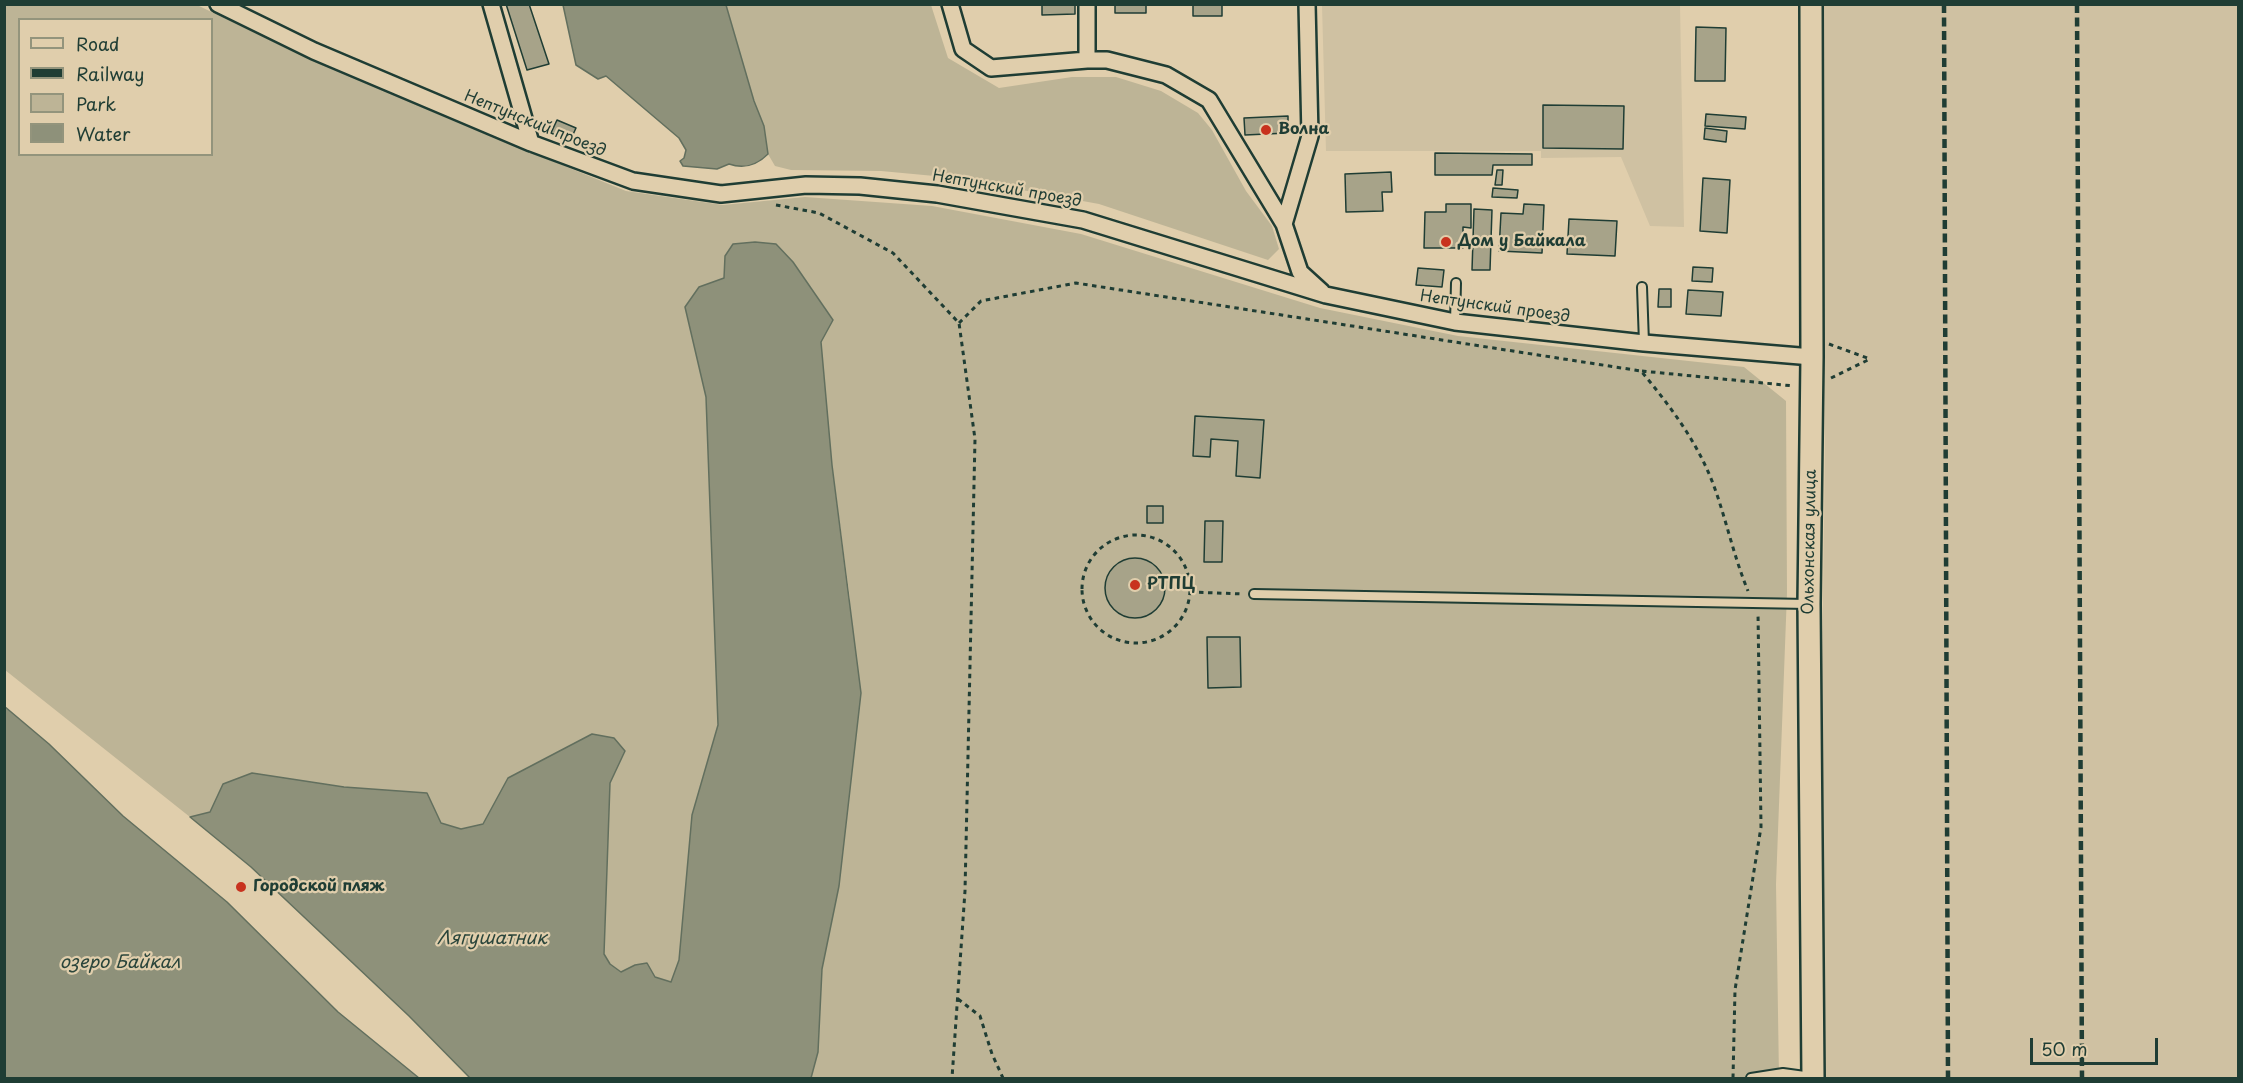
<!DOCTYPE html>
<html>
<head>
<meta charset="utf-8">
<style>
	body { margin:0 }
	#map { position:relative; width:2243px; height:1083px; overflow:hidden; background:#e0ceac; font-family:"Playpen Sans",sans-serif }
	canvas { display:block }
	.frame { position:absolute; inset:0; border:6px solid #1f3d34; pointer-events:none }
	.legend { position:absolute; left:18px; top:18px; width:195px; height:138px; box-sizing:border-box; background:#e0ceac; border:2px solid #93947c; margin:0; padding:8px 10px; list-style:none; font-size:18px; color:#1f3d34 }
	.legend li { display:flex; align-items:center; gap:12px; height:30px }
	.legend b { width:30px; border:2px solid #93947c }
	.scale { position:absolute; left:2030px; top:1038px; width:128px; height:27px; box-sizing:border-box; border:3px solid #1f3d34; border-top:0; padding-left:8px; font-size:18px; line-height:21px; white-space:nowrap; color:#1f3d34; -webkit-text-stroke:4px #e0ceac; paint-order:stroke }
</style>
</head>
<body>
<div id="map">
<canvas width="2243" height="1083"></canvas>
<div class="frame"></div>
<ul class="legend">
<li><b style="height:8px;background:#e0ceac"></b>Road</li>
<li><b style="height:8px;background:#1f3d34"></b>Railway</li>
<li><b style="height:16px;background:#bdb496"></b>Park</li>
<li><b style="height:16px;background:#8e917a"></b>Water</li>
</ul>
<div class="scale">50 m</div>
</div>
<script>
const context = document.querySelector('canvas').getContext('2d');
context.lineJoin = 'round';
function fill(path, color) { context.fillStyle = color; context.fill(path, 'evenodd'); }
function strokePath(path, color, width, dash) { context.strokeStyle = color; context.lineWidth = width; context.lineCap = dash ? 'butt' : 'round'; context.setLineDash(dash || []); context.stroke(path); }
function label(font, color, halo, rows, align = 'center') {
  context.font = font + ' "Playpen Sans",sans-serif'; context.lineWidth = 4.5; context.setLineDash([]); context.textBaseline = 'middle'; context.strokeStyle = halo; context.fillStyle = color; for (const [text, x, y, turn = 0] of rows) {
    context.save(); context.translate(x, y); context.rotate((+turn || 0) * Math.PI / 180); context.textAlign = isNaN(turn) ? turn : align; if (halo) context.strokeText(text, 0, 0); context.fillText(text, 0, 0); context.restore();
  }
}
const built = new Path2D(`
	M1322,5h358l4,222 -34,-1 -29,-69 -80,1v-7h-215z
	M1822,5h416v1073h-412l-5,-331 4,-296z`);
const green = new Path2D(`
	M4,5h193l87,42 165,72 177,72 97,14 82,-8 127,9 149,28 239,74 138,28 286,31 42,34 1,192 -11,291 3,194h-968l7,-26 4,-83 17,-83 11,-287 -18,-134 -11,-123 12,-23 -40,-57 -17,-18 -51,12 -1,22 -25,9 -14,20 21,90 12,328 -26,90 -13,145 -8,23 -16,-6 -20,-12 -13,7 -12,-8 -6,-10 6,-171 15,-31 -117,26 -25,46 -22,5 -20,-6 -14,-30 -83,-6 -121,-3 -13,28 -20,5 -185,-147zM20,20h192v134h-192z
	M726,5h205l17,53 51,30 73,-11h44l45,14 37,22 14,17 34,61 26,35 7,23 -11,11 -169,-56 -143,-26 -75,-7 -90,-1 -16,-4 -7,-12 -4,-28 -10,-25z`);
const water = new Path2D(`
	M563,5h163l28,96 10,25 4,28c-12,12 -24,15 -39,10l-12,5 -34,-3 -3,-5 4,-3 2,-8 -7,-12 -73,-62 -8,3 -22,-14z
	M755,242l21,2 17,18 40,58 -12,22 11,123 29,228 -22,193 -17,83 -4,83 -7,26h-341l-61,-62 -158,-149 -61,-50 20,-5 13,-28 29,-11 92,14 83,6 14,30 20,6 22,-5 25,-46 84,-44 22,4 11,13 -15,32 -6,171 6,10 11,8 14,-7 12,-2 8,14 16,5 8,-22 13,-145 26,-90 -12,-328 -21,-90 14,-20 25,-9 1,-22 8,-12z
	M4,706l45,38 74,72 104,86 111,110 81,66h-414z`);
const building = new Path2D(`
	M506,4h23l20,60 -22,6z
	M1042,4h33v10l-33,1z
	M1115,4h31v9h-31z
	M1193,4h29v12h-29z
	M1696,27l30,1 -1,53h-30z
	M1543,105l81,1 -1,43 -80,-1z
	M1706,114l40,3 -1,12 -40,-3z
	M1288,116v17l-43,2 -1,-17z
	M557,120l19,8 -6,13 -19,-8z
	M1705,128l22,3 -1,11 -22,-3z
	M1435,153l97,1v11h-39l-1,10h-57z
	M1497,170h6l-1,15h-7z
	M1391,172l1,20h-10l1,19 -37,1 -1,-38z
	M1703,178l27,2 -3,53 -27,-2z
	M1493,188l25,2 -1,8 -25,-1z
	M1446,204h25v24l-8,-1v21h-39l1,-36h21z
	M1524,204l20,1 -2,48 -43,-2 2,-38 22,1z
	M1474,209l18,1 -2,60h-18z
	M1569,219l48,2 -2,35 -48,-2z
	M1693,267l20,1 -1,14 -20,-1z
	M1418,268l26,2 -2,17 -26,-2z
	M1659,289h12v18h-13z
	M1688,290l35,2 -2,24 -35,-2z
	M1195,416l69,4 -4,58 -24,-2 2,-35 -27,-2 -1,18 -17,-1z
	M1147,506h16v17h-16z
	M1205,521h18l-1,41h-18z
	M1105 588a30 30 0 1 1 60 0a30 30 0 1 1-60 0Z
	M1207,637h33l1,50 -33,1z`);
const path = new Path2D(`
	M776,205l43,8 74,40 66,70 16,116 -10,452 -13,187
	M959,323l22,-22 95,-18 565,88c30,36 58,73 74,118 12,34 19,68 33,102
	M1829,344l41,15
	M1642,371l152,15
	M1831,378l39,-19
	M1082 589a54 54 0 1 1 108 0a54 54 0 1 1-108 0Z
	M1190,592l53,2
	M958,999l22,17 12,38 11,24
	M1733,1078l2,-88 26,-163 -3,-214`);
const lane = new Path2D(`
	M1642,287l2,56
	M1455,322l1,-39
	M1254,594l554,10
	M1751,1078l32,-5 29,4`);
const street = new Path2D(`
	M218,4l96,47 217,92 102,38 88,13 85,-9 54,1 77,8 146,26 243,75 129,27 189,21 168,14
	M491,4l40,139
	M950,4l13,45 28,19 96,-8
	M1087,4v56h20l59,15 43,25 75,124
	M1307,4l3,132 -26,88 16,48 22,20`);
const secondary = new Path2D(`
	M1811,4l1,353 -3,247 4,474`);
const rail = new Path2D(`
	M1944,4l4,1074
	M2077,4l5,1074`);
const markers = [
	[1266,130,6,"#c8321e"],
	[1446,242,6,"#c8321e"],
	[1135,585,6,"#c8321e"],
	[241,887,6,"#c8321e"]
];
const streetNames = [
	["Нептунский проезд",535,124,22],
	["Нептунский проезд",1007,189,10],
	["Нептунский проезд",1495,307,8],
	["Ольхонская улица",1810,542,-89]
];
const poiNames = [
	["Волна",1278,130],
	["Дом у Байкала",1458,242],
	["РТПЦ",1147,585],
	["Городской пляж",253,887]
];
const waterNames = [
	["Лягушатник",492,939],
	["озеро Байкал",120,963]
];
fill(built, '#cfc1a2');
fill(green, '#bdb496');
fill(water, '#8e917a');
strokePath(water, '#626f5e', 1.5);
fill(building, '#a7a389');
strokePath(building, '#1f3d34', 1.5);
strokePath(lane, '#1f3d34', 12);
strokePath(street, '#1f3d34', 20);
strokePath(secondary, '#1f3d34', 26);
strokePath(path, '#1f3d34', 3, [4.5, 4.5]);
strokePath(lane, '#e0ceac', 8);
strokePath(street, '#e0ceac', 15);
strokePath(secondary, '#e0ceac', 21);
strokePath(rail, '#1f3d34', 4.5, [9, 4.5]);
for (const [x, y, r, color] of markers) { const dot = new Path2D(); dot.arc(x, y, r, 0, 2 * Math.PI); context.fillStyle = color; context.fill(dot); strokePath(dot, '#e0ceac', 2); }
label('16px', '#1f3d34', '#e0ceac', streetNames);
label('bold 16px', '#1f3d34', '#e0ceac', poiNames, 'left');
label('italic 18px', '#2a453b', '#e0ceac', waterNames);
</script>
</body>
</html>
